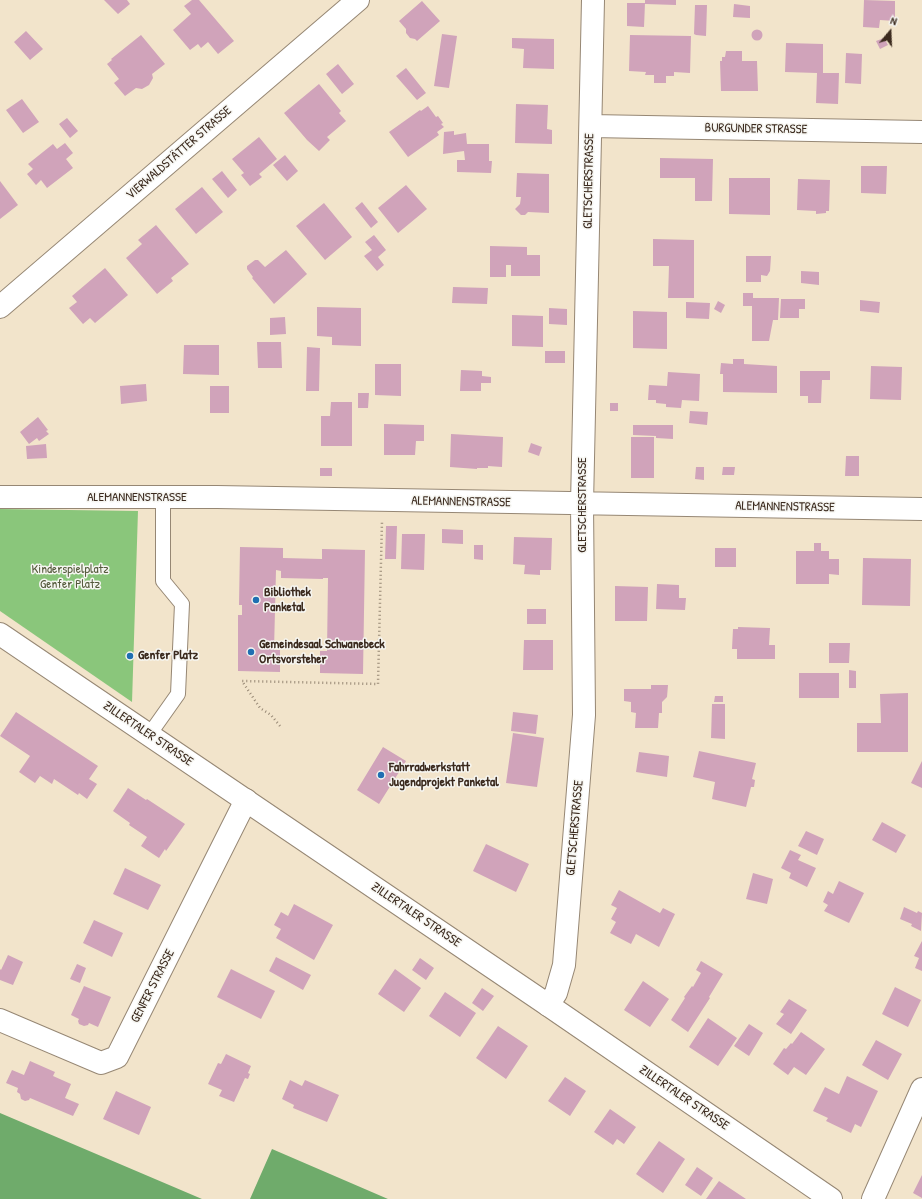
<!DOCTYPE html>
<html>
<head>
<meta charset="utf-8">
<style>
	body { margin:0 }
	#map { position:relative; width:922px; height:1199px; overflow:hidden; background:#f2e4cb; font-family:"Patrick Hand",sans-serif }
	canvas { display:block }
	.north { position:absolute; left:870px; top:12px; width:40px; height:40px; -webkit-text-stroke:3px #f6f6f2; paint-order:stroke; rotate:19deg; font-size:11px; font-weight:700; line-height:16px; text-align:center; color:#3b2a1e }
	.north::after { content:''; display:block; margin:auto; width:14px; height:18px; background:#3b2a1e; clip-path:polygon(50% 0,100% 100%,50% 72%,0 100%) }
</style>
</head>
<body>
<div id="map">
<canvas width="922" height="1199"></canvas>
<div class="north">N</div>
</div>
<script>
const context = document.querySelector('canvas').getContext('2d');
context.lineJoin = 'round';
function fill(path, color) { context.fillStyle = color; context.fill(path, 'evenodd'); }
function strokePath(path, color, width, dash) { context.strokeStyle = color; context.lineWidth = width; context.lineCap = dash ? 'butt' : 'round'; context.setLineDash(dash || []); context.stroke(path); }
function label(font, color, halo, rows, align = 'center') {
  context.font = font + ' "Patrick Hand",sans-serif'; context.lineWidth = 3; context.setLineDash([]); context.textBaseline = 'middle'; context.strokeStyle = halo; context.fillStyle = color; for (const [text, x, y, turn = 0] of rows) {
    context.save(); context.translate(x, y); context.rotate((+turn || 0) * Math.PI / 180); context.textAlign = isNaN(turn) ? turn : align; if (halo) context.strokeText(text, 0, 0); context.fillText(text, 0, 0); context.restore();
  }
}
const green = new Path2D(`
	M0,509l138,2 -6,191 -132,-91z`);
const forest = new Path2D(`
	M0,1113l202,86h-202z
	M272,1149l116,50h-138z`);
const building = new Path2D(`
	M104,0h23l3,4 -12,10z
	M192,0h7l35,41 -16,13 -10,-12 -7,6 -3,-4 -8,6 -17,-20 18,-16 -7,-8z
	M645,0h31v5l-31,-1z
	M864,0l31,1v20l-15,-1 -1,8 -16,-1z
	M422,1l18,20 -23,20 -2,-2 -5,-1 -4,-5v-4l-7,-8z
	M627,3h18l-1,24 -17,-1z
	M734,4l16,2v12l-17,-1z
	M695,5h12l-1,31 -10,-1 -2,-1z
	M751.5 35a5.5 5.5 0 1 1 11 0a5.5 5.5 0 1 1-11 0Z
	M26,31l17,18 -13,11 -16,-18z
	M442,34l15,2 -8,52 -15,-2z
	M141,35l24,29 -13,10 1,4 -4,7 -7,4 -6,-1 -11,8 -11,-13 5,-4 -12,-15 5,-4 -1,-1z
	M630,35l61,1 -1,37 -16,-1v4h-8v7h-12v-8h-9l1,-3 -17,-1z
	M512,38l42,1v30l-31,-1 1,-19 -12,-1z
	M884,38l4,7 -8,4 -4,-8z
	M786,43l37,1v29h16l-1,31 -22,-1 1,-30 -32,-1z
	M726,51h16v10h15l1,30h-37l-1,-30h2v-4h3z
	M846,53l16,1 -1,30 -16,-1z
	M338,64l16,20 -12,10 -16,-20z
	M406,68l20,25 -9,7 -21,-24z
	M319,84l22,27 -2,2 7,8 -19,16 3,3 -11,11 -12,-11 -23,-27z
	M22,99l17,23 -16,11 -17,-23z
	M516,104l32,1 -1,24 5,1v14l-37,-1z
	M428,106l8,11 2,-1 5,7 -2,1 3,3 -7,5 2,3 -31,22 -19,-25 31,-22 1,1z
	M67,118l11,13 -8,7 -11,-14z
	M454,131v4l12,-2 1,11h22v17h3l-1,12 -34,-1v-12h8l-1,-9 -21,3 1,-22z
	M259,137l18,22 -18,15 3,3 -12,9 -9,-11 3,-2 -12,-14z
	M65,143l8,10 -7,6 7,9 -26,20 -6,-8 -5,5 -9,-11 6,-5 -5,-5 25,-20 4,5z
	M285,155l13,16 -11,10 -14,-16z
	M660,158l53,1 -1,42h-17v-23h-35z
	M861,166h26l-1,28 -25,-1z
	M222,171l15,19 -9,8 -16,-19z
	M517,173l32,1v39l-21,-1 -3,3h-4l-6,-6 5,-5 1,-7h-5z
	M729,178h41v37l-41,-1z
	M798,179l32,1 -1,31h-3v2l-10,1v-3l-19,-1z
	M0,181l18,24 -18,14z
	M406,185l21,24 -29,24 -20,-25z
	M202,187l21,25 -27,22 -21,-25z
	M362,202l16,20 -7,6 -16,-20z
	M324,203l28,34 -27,23 -29,-34z
	M156,225l33,39 -18,14 2,3 -16,13 -31,-36 16,-14 -4,-4z
	M374,235l12,15 -8,7 6,8 -7,6 -13,-15 8,-6 -7,-8z
	M653,239l41,1v58h-26l1,-32h-16z
	M490,246l37,1v8h13v21h-29v-11h-5v12h-16z
	M286,250l21,24 -33,30 -22,-26 1,-1 -6,-8v-3l8,-6h3l7,7z
	M746,256h25l-1,15 -3,5 -6,-1v7h-15z
	M105,268l23,27 -33,28 -5,-5 -7,6 -14,-16 8,-6 -5,-6z
	M801,271l18,1v13l-18,-2z
	M453,287l35,1 -1,16 -35,-1z
	M743,293h10v5h26l-1,22h-5l-4,21h-17v-35h-9z
	M781,299h24v10h-6v9h-19z
	M860,300l20,2 -1,11 -19,-2z
	M718,301l7,4 -4,8 -7,-4z
	M686,302l24,1 -1,16 -23,-1z
	M317,307l44,1v38l-29,-1v-8l-15,-1z
	M549,308l18,1v16l-18,-1z
	M633,311l34,1v37l-34,-1z
	M512,315l31,1v31l-31,-1z
	M285,317l1,17 -16,1v-17z
	M257,342h24l1,26h-24z
	M184,345h35v30l-36,-1z
	M307,347l13,1 -1,43h-13z
	M545,351h20v12h-20z
	M733,359h11v5l33,2v27l-54,-1v-18h-3l1,-11 12,1z
	M375,364h26v32l-26,-1z
	M871,366l31,1 -1,33 -31,-1z
	M461,370l21,1v5l9,1v6h-10v8h-21z
	M800,371h30v9h-8l-1,23h-13v-7h-8z
	M668,372l32,2 -1,27 -17,-1 -1,8 -15,-1v-3l-10,-1v-3h-8l1,-15 18,1z
	M146,384l1,17 -26,3 -1,-18z
	M210,386h19v27h-19z
	M358,393h11l-1,15h-10z
	M331,402h21v44h-31v-30h9z
	M610,403h8v8h-8z
	M690,411l18,1 -1,13 -18,-2z
	M38,417l10,13 -2,1 3,3 -10,7 -2,-3 -8,6 -9,-12z
	M384,424l40,1v16h-8l-1,14h-31z
	M633,425h40v14l-17,-1v-2l-23,-1z
	M451,434l52,3 -1,30 -14,-1v2h-11v1l-27,-2z
	M631,437h23v41h-23z
	M531,443l11,4 -3,9 -11,-4z
	M46,444l1,14 -20,1 -1,-13z
	M846,456h13v20h-14z
	M696,467h8v13l-9,-1z
	M723,467h12l-1,8h-12z
	M320,468h12v8h-12z
	M386,526h11l-1,33h-11z
	M442,529l21,1v14l-21,-1z
	M402,534h23l-1,36 -23,-1z
	M514,537l38,1 -1,32h-11v5l-16,-1 1,-9 -12,-1z
	M814,543h7v8h8v8h10v16l-10,-1v10h-33v-33h18z
	M474,545h9v15l-9,-1z
	M240,547l43,1v10l39,1v-10l43,1 -2,124 -43,-1v-22h7l1,-73h-5v1l-42,-1v-7l-5,-1 -2,80h6v22l-42,-1v-56h4v-10h-3z
	M715,548h21v19h-21z
	M863,558l48,1 -1,47 -48,-1z
	M657,584l22,1v13h7l-1,12 -29,-1z
	M615,586l33,1 -1,34h-32z
	M527,609h19v15h-19z
	M738,627l32,1 -1,17h6v14h-38v-10h-5l1,-20h5z
	M524,640h29v30h-30z
	M829,643h21l-1,20h-20z
	M849,670l7,1v17h-7z
	M799,673h40v25h-40z
	M651,685h17l-1,12 -5,5v11h-3l-1,15h-23l1,-15 -5,-1v-10l-7,-1v-12h27z
	M908,693v59h-51v-29h24l-1,-29z
	M715,696h8v6h-9z
	M712,704h13v35l-14,-1z
	M16,712l82,54 -9,13 8,5 -10,15 -8,-6 -1,2 -24,-16 -2,5 -12,-8 -5,7 -16,-11 11,-16 -30,-20z
	M513,712l25,3 -2,19 -25,-3z
	M513,733l31,5 -7,49 -31,-4z
	M383,747l23,14 -27,43 -22,-14z
	M699,751l57,12 -4,16 3,1 -1,7h-3l-5,20 -34,-8 3,-17 -22,-5z
	M639,752l30,4 -2,21 -31,-5z
	M922,761v27l-11,-5z
	M128,788l18,12 1,-1 38,25 -19,27 -1,-2 -6,9 -18,-12 6,-9 -18,-12 1,-2 -17,-12z
	M882,822l24,13 -10,18 -24,-13z
	M806,831l18,8 -7,16 -19,-9z
	M486,844l43,20 -13,28 -43,-21z
	M790,850l11,5 -3,5 18,8 -9,19 -18,-9 2,-5 -10,-5z
	M125,868l36,17 -13,25 -35,-16z
	M753,873l20,6 -6,25 -21,-5z
	M839,881l25,12 -15,30 -25,-12 4,-6 -5,-3 5,-11 5,3z
	M619,890l41,23 3,-5 12,6 -16,33 -23,-13 -5,10 -21,-11 6,-11 -5,-3 6,-11 -6,-3z
	M294,904l39,21 -19,35 -38,-22 5,-9 -7,-4 7,-13 7,4z
	M904,907l13,6 1,-2 4,2 -1,18 -10,-5 1,-2 -12,-5z
	M94,920l29,13 -11,24 -29,-14z
	M922,941v30l-7,-3 4,-10 -5,-2z
	M8,955l15,7 -10,23 -13,-5v-11l1,1z
	M276,957l35,18 -8,15 -34,-19z
	M420,958l14,10 -8,12 -14,-10z
	M701,961l22,13 -14,23 1,1 -22,34 -17,-12 14,-22 -1,-1 8,-11 1,1 8,-14 -5,-3z
	M77,964l9,4 -6,15 -10,-4z
	M231,969l44,22 -14,28 -44,-22z
	M395,969l26,19 -17,24 -26,-18z
	M643,981l26,18 -19,28 -26,-17z
	M84,986l27,11 -13,30 -9,-4 -1,2 -4,1 -5,-2 -1,-3 1,-2 -8,-4z
	M895,987l26,13 -13,27 -26,-13z
	M482,988l12,8 -11,15 -11,-8z
	M445,992l31,21 -16,24 -31,-21z
	M789,999l18,11 -16,24 -15,-10 8,-10 -4,-2z
	M708,1018l29,20 -19,28 -29,-19z
	M749,1024l14,9 -14,23 -15,-10z
	M498,1026l30,20 -22,33 -30,-21z
	M801,1032l24,17 -19,26 -12,-8 -6,8 -15,-11 11,-16 2,1 5,-6 1,1z
	M876,1040l26,14 -14,26 -26,-15z
	M226,1054l25,12 -3,7 2,1 -2,5 -3,-1 -11,24 -15,-6 3,-6 -14,-6 10,-21 3,1z
	M30,1061l25,11 -2,4 18,8 -6,14 14,6 -6,12 -43,-18 -1,2 -4,1 -4,-2 -1,-5 -3,-2 1,-4 -12,-5 6,-13 12,5z
	M847,1076l31,15 -17,36 -6,-3 -4,9 -25,-12 2,-3 -15,-7 12,-24 14,7z
	M565,1077l21,14 -16,25 -22,-15z
	M290,1080l12,6 3,-6 34,15 -12,27 -34,-14 1,-3 -12,-6z
	M116,1091l35,16 -12,28 -36,-16z
	M610,1109l26,18 -12,17 -7,-5 -4,6 -19,-13z
	M659,1141l26,18 -22,34 -27,-19z
	M697,1167l16,11 -12,18 -16,-11z
	M922,1175v23l-9,-5z
	M719,1181l27,18h-40z`);
const path = new Path2D(`
	M280,726l-9,-11 -11,-7 -18,-27 136,3 4,-163`);
const service = new Path2D(`
	M149,735l29,-41 4,-90 -19,-23v-83`);
const minor = new Path2D(`
	M591,126l331,6
	M0,307l358,-307
	M0,497h217l705,12
	M548,1005l8,-12 8,-28 20,-250 -2,-211 11,-504
	M0,1020l101,43 16,-6 129,-257
	M873,1199l49,-110`);
const tertiary = new Path2D(`
	M0,634l548,371 283,194`);
const markers = [
	[256,600,4,"#1f6fb2"],
	[251,652,4,"#1f6fb2"],
	[130,656,4,"#1f6fb2"],
	[381,775,4,"#1f6fb2"]
];
const streetNames = [
	["BURGUNDER STRASSE",756,129,1],
	["VIERWALDSTÄTTER STRASSE",179,153,-41],
	["GLETSCHERSTRASSE",589,181,-89],
	["ALEMANNENSTRASSE",137,498],
	["ALEMANNENSTRASSE",461,502,1],
	["GLETSCHERSTRASSE",583,505,-90],
	["ALEMANNENSTRASSE",785,507,1],
	["ZILLERTALER STRASSE",148,734,34],
	["GLETSCHERSTRASSE",575,828,-85],
	["ZILLERTALER STRASSE",416,915,34],
	["GENFER STRASSE",153,986,-63],
	["ZILLERTALER STRASSE",684,1098,34]
];
const parkNames = [
	["Kinderspielplatz",70,570],
	["Genfer Platz",70,585]
];
const poiNames = [
	["Bibliothek",264,593],
	["Panketal",264,608],
	["Gemeindesaal Schwanebeck",259,645],
	["Ortsvorsteher",259,660],
	["Genfer Platz",138,656],
	["Fahrradwerkstatt",389,768],
	["Jugendprojekt Panketal",389,783]
];
fill(green, '#8ac67b');
fill(forest, '#6fab6b');
fill(building, '#d0a3ba');
strokePath(service, '#968774', 16);
strokePath(minor, '#968774', 24);
strokePath(tertiary, '#968774', 24);
strokePath(path, '#968774', 2.5, [1, 3]);
strokePath(service, '#fff', 14);
strokePath(minor, '#fff', 22);
strokePath(tertiary, '#fff', 22);
for (const [x, y, r, color] of markers) { const dot = new Path2D(); dot.arc(x, y, r, 0, 2 * Math.PI); context.fillStyle = color; context.fill(dot); strokePath(dot, '#f6f6f2', 1.5); }
label('13px', '#3b2a1e', '#f6f6f2', streetNames);
label('13px', '#53593a', '#f6f6f2', parkNames);
label('bold 13px', '#3b2a1e', '#f6f6f2', poiNames, 'left');
</script>
</body>
</html>
